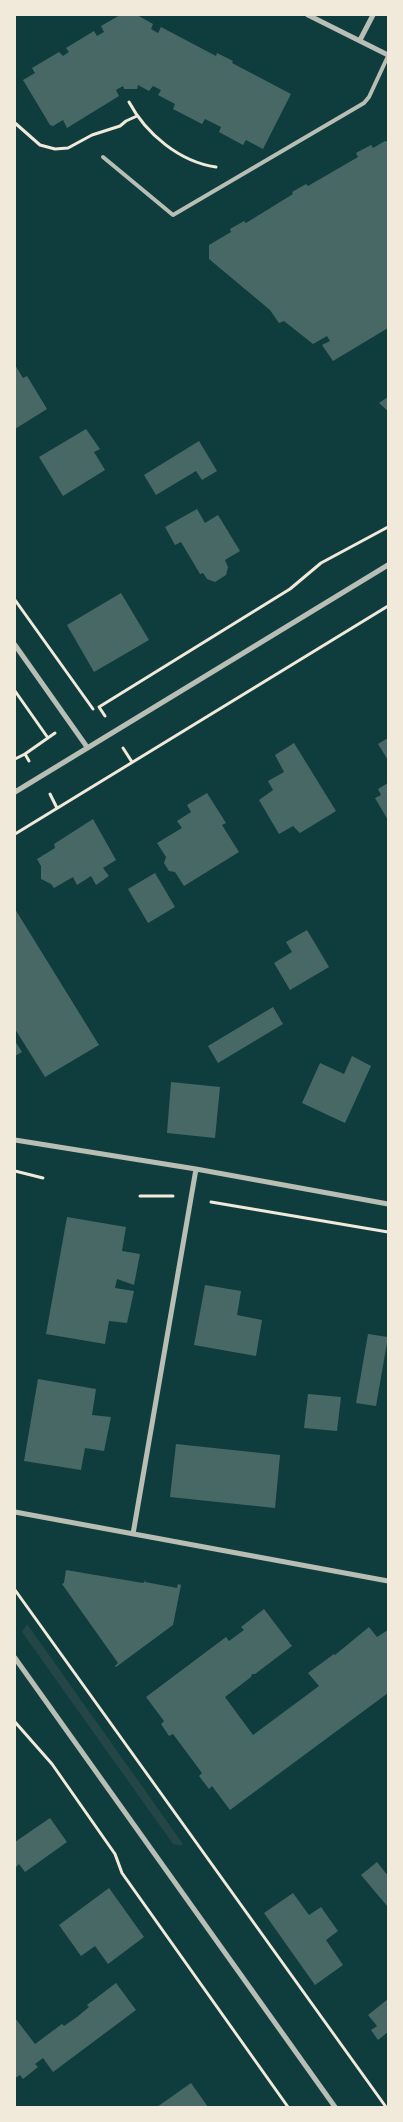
<!DOCTYPE html>
<html>
<head>
<meta charset="utf-8">
<style>
	body { margin:0 }
	#map { position:relative; width:403px; height:2122px; overflow:hidden; background:#0f3d3e; font-family:"Exo 2",sans-serif }
	canvas { display:block }
	.frame { position:absolute; inset:0; border:16px solid #f1e9da; pointer-events:none }
</style>
</head>
<body>
<div id="map">
<canvas width="403" height="2122"></canvas>
<div class="frame"></div>
</div>
<script>
const context = document.querySelector('canvas').getContext('2d');
context.lineJoin = 'round';
function fill(path, color) { context.fillStyle = color; context.fill(path, 'evenodd'); }
function strokePath(path, color, width, dash) { context.strokeStyle = color; context.lineWidth = width; context.lineCap = dash ? 'butt' : 'round'; context.setLineDash(dash || []); context.stroke(path); }
const green = new Path2D(`
	M27,1624l156,220 -2,2 -8,-2 -151,-212z`);
const building = new Path2D(`
	M120,15h17l16,9 -2,5 7,4 3,-6 55,29 1,-3 16,8 -1,2 59,31 -28,55 -17,-9 -3,5 -24,-13 2,-5 -16,-8 -3,5 -29,-15 2,-5 -17,-9 3,-5 -8,-4 -4,5 -11,-6 -1,4h-13l-1,-3 -7,4 3,6 -52,32 -4,-8 -10,6 -3,-1 -27,-45 12,-7 -3,-5 27,-16 4,4 6,-4 -3,-4 28,-17 3,5 7,-4 -3,-6z
	M385,141l3,1v186l-55,33 -11,-16 8,-4 -3,-5 -14,8 -29,-23 -5,2 -9,-13 -61,-51v-14l22,-13 -1,-3 14,-8 2,2 47,-29 -1,-2 14,-8 2,2 50,-29 -2,-4 15,-8 2,3z
	M15,365l8,13 4,-2 20,33 -32,20z
	M388,397v14l-9,-8z
	M86,429l14,20 -6,3 11,18 -42,26 -24,-39z
	M199,441l18,30 -15,9 -6,-9 -40,24 -12,-20z
	M197,509l8,14 13,-8 22,36 -15,9 3,7 -2,8 -11,7 -8,-3 -4,-6 -3,1 -19,-32 -6,3 -10,-18z
	M121,593l28,47 -55,32 -27,-47z
	M388,738v22l-10,-16z
	M294,743l42,68 -36,22 -7,-7 -14,8 -20,-34 14,-10 -5,-9 16,-9 -9,-17z
	M388,783v37l-13,-22 6,-3 -3,-6z
	M207,793l19,30 -4,2 17,27 -55,34 -9,-14 -6,-1 -5,-8 2,-6 -9,-14 25,-15 -5,-7 14,-9 -4,-7z
	M93,819l23,41 -13,8 6,8 -13,9 -5,-9 -14,9 -4,-8 -19,11 -3,-4 -10,-5v-13l-4,-7 18,-11 -1,-4z
	M155,873l20,34 -27,16 -20,-34z
	M15,909l84,136 -54,32 -30,-48z
	M307,930l22,37 -39,23 -16,-27 18,-11 -6,-10z
	M273,1007l10,17 -65,39 -10,-17z
	M15,1041l7,11 -7,4z
	M352,1056l19,10 -26,57 -43,-20 18,-40 24,11z
	M171,1082l49,5 -5,51 -48,-5z
	M67,1217l59,10 -4,24 18,3 -6,31 -17,-6 -2,9 19,3 -7,32 -18,-2 -4,23 -59,-10z
	M205,1285l36,6 -4,24 25,5 -6,36 -62,-11z
	M368,1334l20,3 -12,69 -20,-3z
	M38,1379l58,10 -4,26 19,2 -7,34 -19,-3 -4,22 -57,-9z
	M308,1394l33,3 -4,34 -33,-3z
	M176,1444l104,11 -5,53 -105,-11z
	M66,1570l77,13 3,-3 -1,2 32,6 1,-4 3,1 -8,40 -57,42 -1,-1 3,-3 -56,-79 2,-1z
	M264,1609l28,37 -37,28h-3l-1,3 -26,20 28,38 66,-49 -11,-13 26,-19 1,1 34,-28 8,10 11,-7v63l-158,117 -18,-24 -3,3 -10,-13 3,-3 -29,-39 -4,2 -8,-12 3,-3 -18,-24 80,-60 3,4 15,-11 -3,-3z
	M50,1818l17,24 -42,30 -6,-8 -4,4v-26z
	M377,1862l11,14v31l-27,-32z
	M109,1888l35,49 -36,27 -13,-18 -14,10 -22,-31z
	M293,1893l16,22 12,-8 17,24 -12,9 17,25 -28,20 -51,-72z
	M116,1983l20,27 -83,62 -10,-14 -8,6 3,3 -15,12 -3,-4 -5,3v-60l20,26 27,-20 2,2 13,-9 12,-10 -2,-2z
	M388,1999v33l-10,8 -7,-10 6,-4 -9,-11z
	M191,2083l17,24h-51z`);
const path = new Path2D(`
	M129,102c17,32 51,60 87,65
	M15,123l25,22 15,4 13,-1 24,-13 28,-9 6,-5 11,-5
	M15,600l78,109
	M15,691l33,47
	M105,716l-6,-9 191,-118 31,-26 67,-36
	M123,748l9,14
	M25,754l30,-21
	M15,759l10,-5 4,7
	M50,794l7,14
	M15,834l373,-228
	M15,1171l28,7
	M140,1196h33
	M211,1202l177,30
	M15,1590l371,517
	M15,1722l37,42 63,90 7,19 166,234`);
const service = new Path2D(`
	M103,157l70,58 191,-112 5,-6 19,-41`);
const minor = new Path2D(`
	M308,15l80,40
	M360,40l13,-25
	M15,645l72,102
	M15,792l373,-227
	M15,1140l181,29 192,35
	M15,1512l373,69
	M133,1534l63,-365
	M15,1658l320,449`);
fill(green, '#244646');
fill(building, '#486865');
strokePath(path, '#f1e9da', 3);
strokePath(service, '#b8beb3', 4);
strokePath(minor, '#b8beb3', 5);
</script>
</body>
</html>
